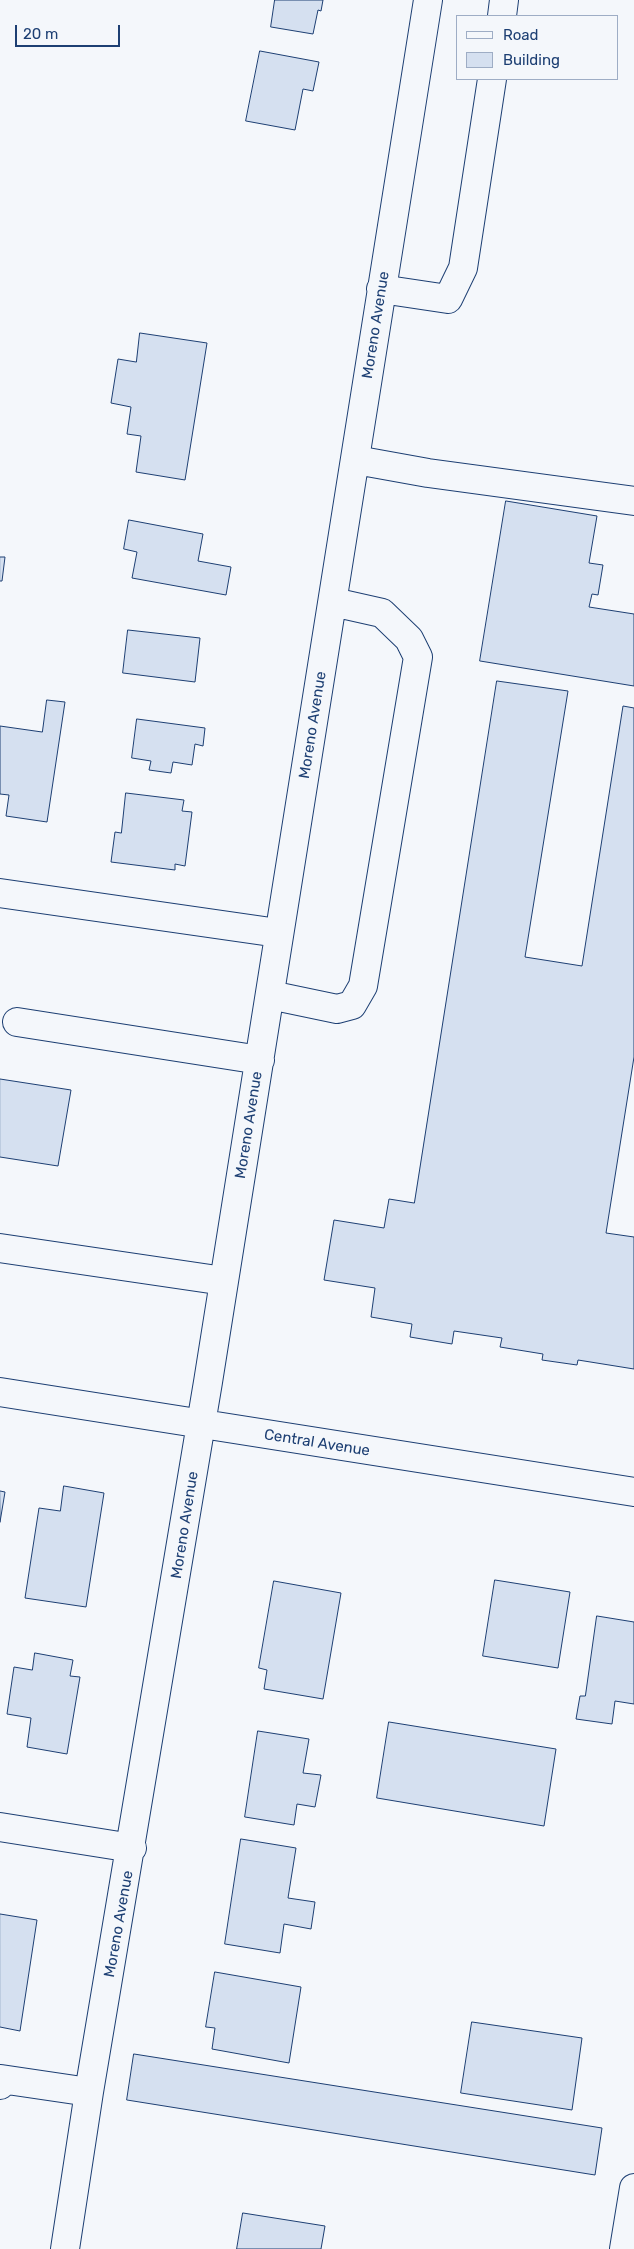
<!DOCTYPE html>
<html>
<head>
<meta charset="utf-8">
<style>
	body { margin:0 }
	#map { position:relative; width:634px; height:2249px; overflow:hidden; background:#f4f7fb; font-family:Rubik,sans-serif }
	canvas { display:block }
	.legend { position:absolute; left:456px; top:15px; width:162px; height:65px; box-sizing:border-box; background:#f4f7fb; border:1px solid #9eadc5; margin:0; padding:6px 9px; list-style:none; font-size:15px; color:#1d3f73 }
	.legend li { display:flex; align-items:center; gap:10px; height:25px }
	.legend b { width:25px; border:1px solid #9eadc5 }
	.scale { position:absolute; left:15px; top:25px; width:105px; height:22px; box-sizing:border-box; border:2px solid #1d3f73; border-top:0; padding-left:6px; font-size:15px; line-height:18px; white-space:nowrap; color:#1d3f73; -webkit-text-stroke:4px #f4f7fb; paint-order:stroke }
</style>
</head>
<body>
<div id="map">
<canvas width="634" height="2249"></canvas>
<ul class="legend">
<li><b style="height:6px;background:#f4f7fb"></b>Road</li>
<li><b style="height:14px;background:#d5e0f0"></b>Building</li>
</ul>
<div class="scale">20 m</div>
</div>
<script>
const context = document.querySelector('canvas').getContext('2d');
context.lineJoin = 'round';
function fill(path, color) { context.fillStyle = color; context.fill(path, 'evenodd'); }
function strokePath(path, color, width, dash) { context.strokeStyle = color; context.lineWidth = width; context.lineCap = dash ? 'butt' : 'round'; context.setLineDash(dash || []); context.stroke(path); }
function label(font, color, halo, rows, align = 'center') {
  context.font = font + ' Rubik,sans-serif'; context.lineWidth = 4; context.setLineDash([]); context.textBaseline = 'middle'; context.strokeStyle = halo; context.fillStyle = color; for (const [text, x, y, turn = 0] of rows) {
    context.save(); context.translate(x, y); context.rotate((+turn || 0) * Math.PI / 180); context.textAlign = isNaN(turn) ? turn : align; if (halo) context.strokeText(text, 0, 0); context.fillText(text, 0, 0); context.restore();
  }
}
const building = new Path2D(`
	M275,0h48l-2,11 -3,-1 -5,24 -42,-7z
	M260,51l59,11 -6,29 -10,-2 -8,41 -49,-9z
	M140,333l67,10 -22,137 -49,-8 5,-36 -14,-2 4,-27 -20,-4 7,-44 18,3z
	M506,501l91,15 -8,47 14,2 -5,30 -6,-1 -3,13 45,7v72l-154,-25z
	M129,520l74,14 -5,27 33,6 -5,28 -94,-17 5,-26 -13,-3z
	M0,557h5l-3,24h-2z
	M128,630l72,8 -5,44 -72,-9z
	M497,681l71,10 -43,266 57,9 41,-260 11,2v349l-28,176 28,4v132l-56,-9 -1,5 -35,-5 1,-6 -43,-7 2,-9 -48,-7 -2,13 -42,-7 2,-13 -41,-7 4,-29 -51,-8 10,-60 50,8 5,-29 25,4z
	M47,700l18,2 -18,120 -41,-6 3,-21 -9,-1v-68l42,6z
	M137,719l68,9 -2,18 -8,-2 -3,21 -19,-3 -2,11 -22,-3 2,-9 -19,-3z
	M126,793l58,7 -2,11 10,1 -7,54 -10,-2v6l-64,-8 4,-30 6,1z
	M0,1079l71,11 -13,76 -58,-9z
	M64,1486l40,7 -18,114 -61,-9 14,-90 21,3z
	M0,1491l5,1 -5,30z
	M495,1580l75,12 -12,76 -75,-12z
	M274,1581l67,12 -18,106 -59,-10 3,-19 -8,-2z
	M597,1616l37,6v82l-19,-3 -3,23 -36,-5 4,-23h5z
	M35,1653l38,7 -3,16 10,1 -13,77 -40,-7 4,-29 -24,-4 7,-47 18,3z
	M389,1722l167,27 -12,77 -167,-28z
	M258,1731l51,8 -6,34 18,2 -6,32 -18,-3 -3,21 -49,-8z
	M241,1839l55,9 -8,50 27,4 -4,27 -27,-5 -4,29 -55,-9z
	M0,1914l37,6 -17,111 -20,-4z
	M215,1972l86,15 -12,76 -77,-14 3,-21 -9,-1z
	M472,2022l110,16 -10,72 -111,-17z
	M134,2054l468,74 -7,47 -468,-75z
	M243,2213l82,13 -4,23h-84z`);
const minor = new Path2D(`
	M502,16l2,-16
	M381,289l67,10 15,-31 29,-189
	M356,460l72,13 206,28
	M0,893l278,40
	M270,995l67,14 15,-4 11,-19 55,-329 -9,-18 -27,-26 -49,-11
	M17,1022l243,38
	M0,1248l224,33
	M0,1392l634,100
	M0,1827l132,21
	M0,2085l1,-6 88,13
	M65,2249l24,-157 119,-710 220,-1382
	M624,2249l10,-61`);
const streetNames = [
	["Moreno Avenue",376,325,-81],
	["Moreno Avenue",313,725,-81],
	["Moreno Avenue",249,1125,-81],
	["Central Avenue",317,1443,9],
	["Moreno Avenue",185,1525,-81],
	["Moreno Avenue",119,1924,-80]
];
fill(building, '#d5e0f0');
strokePath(building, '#1d3f73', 1);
strokePath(minor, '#1d3f73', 30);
strokePath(minor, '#f4f7fb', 28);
label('15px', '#1d3f73', '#f4f7fb', streetNames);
</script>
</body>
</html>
